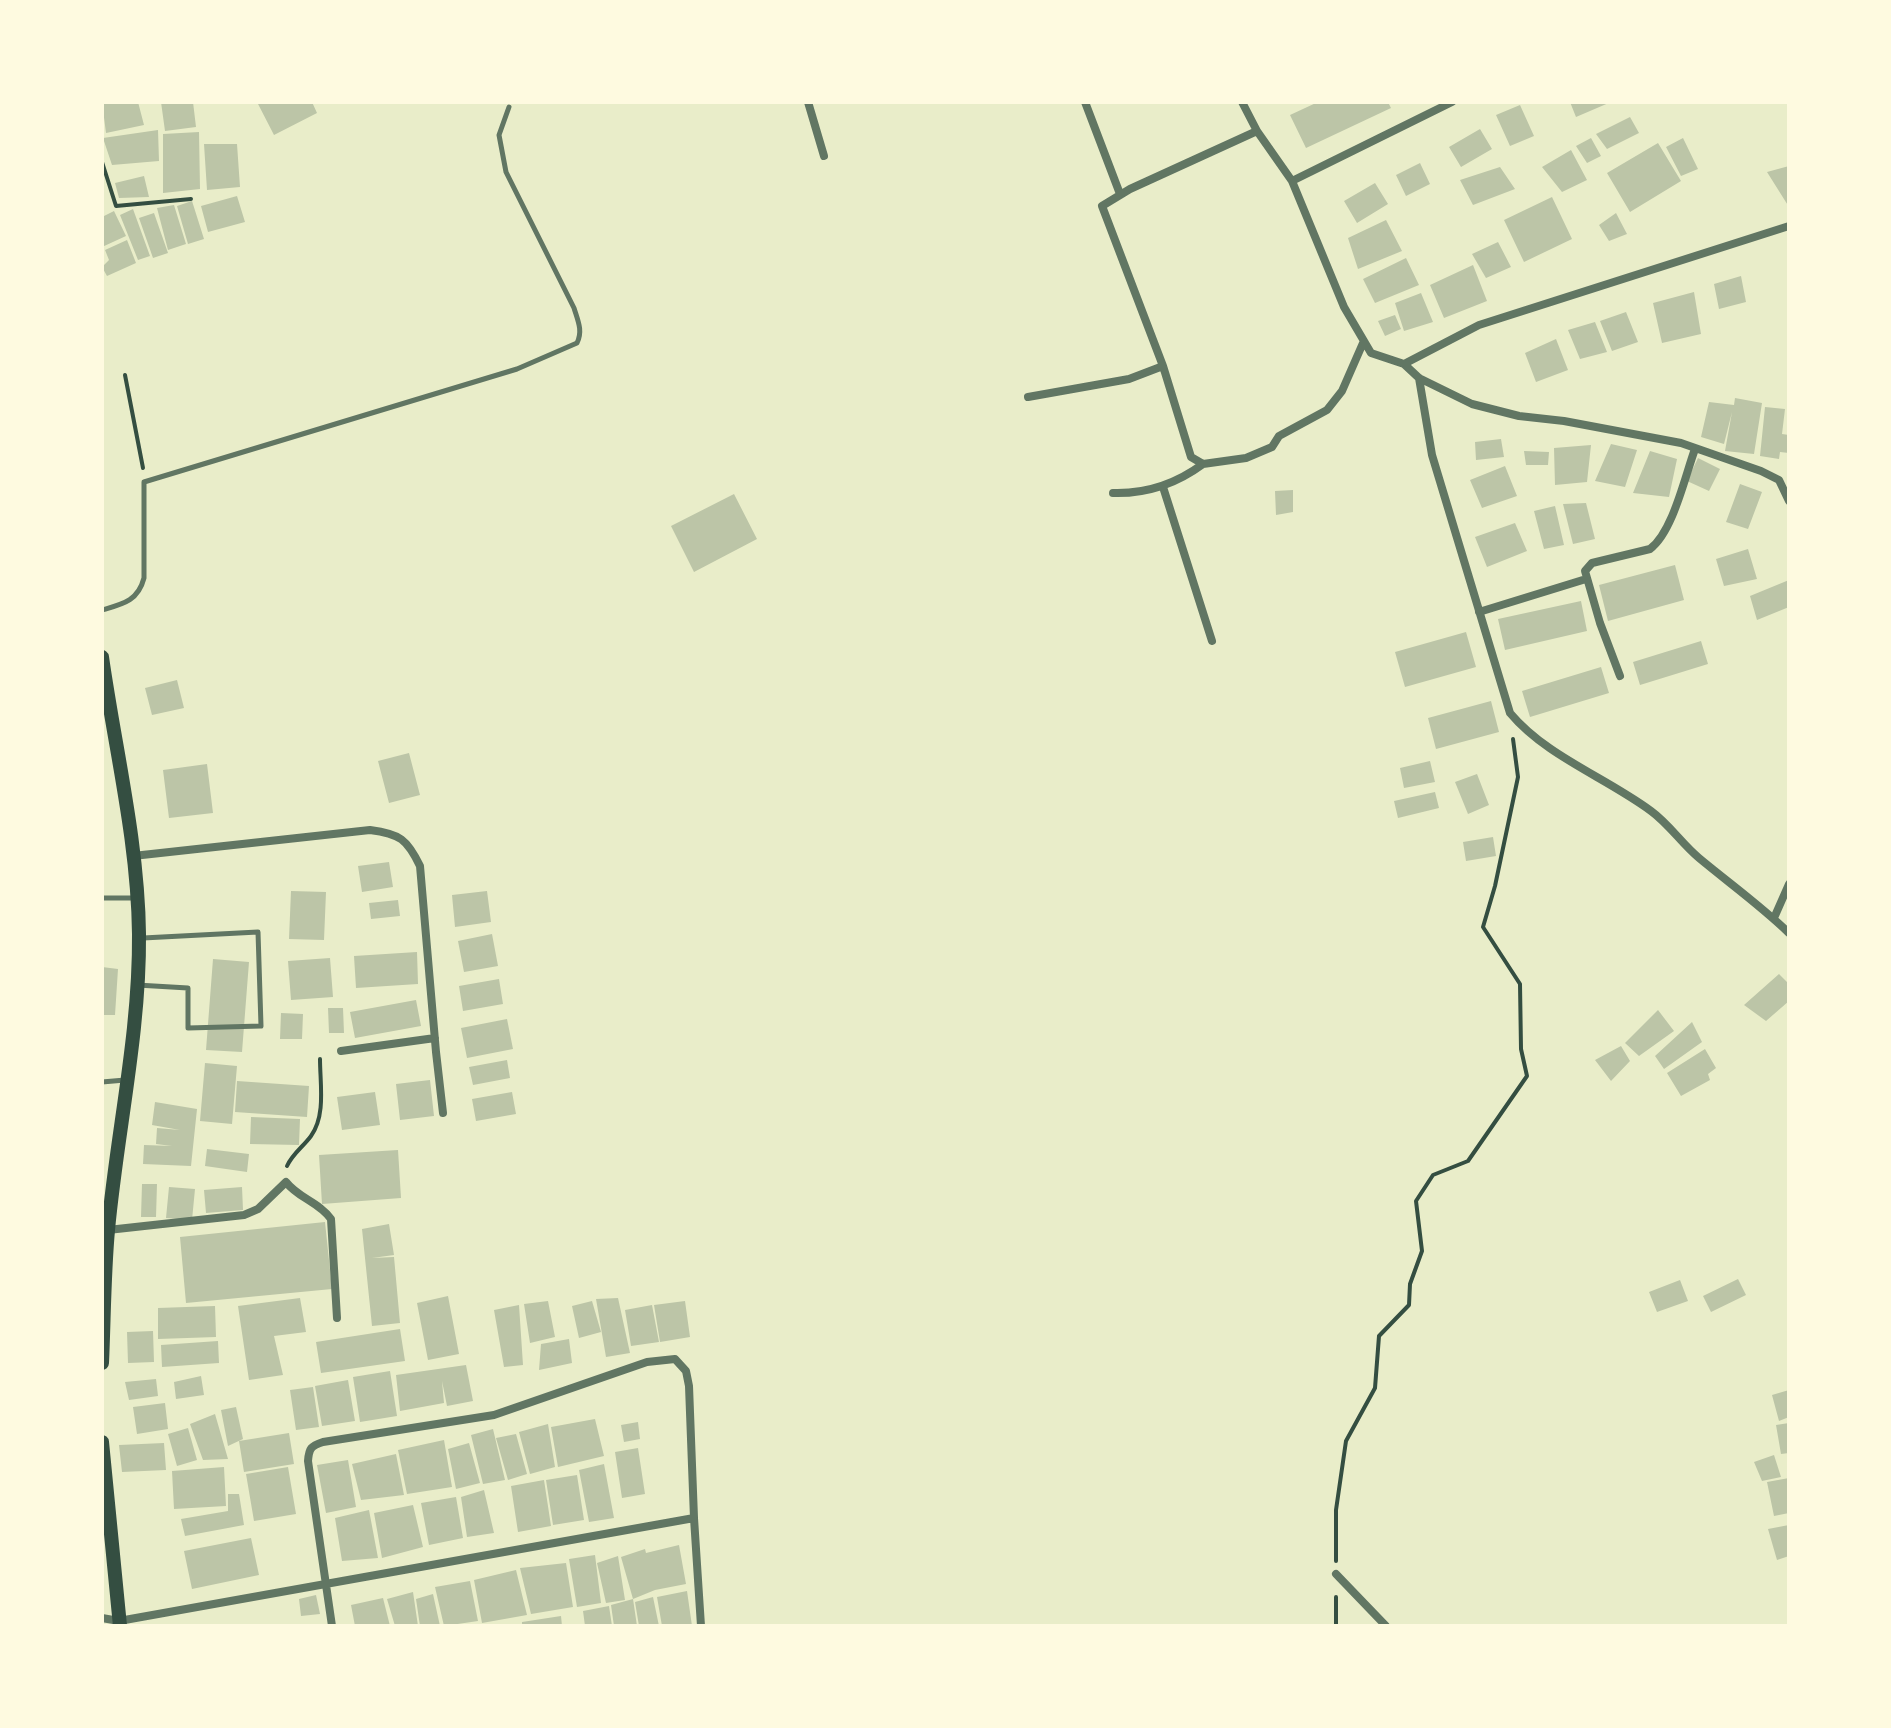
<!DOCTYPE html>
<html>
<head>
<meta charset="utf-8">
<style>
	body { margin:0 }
	#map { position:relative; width:1891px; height:1728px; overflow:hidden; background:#e9edc9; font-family:"Source Sans 3",sans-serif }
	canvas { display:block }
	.frame { position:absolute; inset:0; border:104px solid #fefae0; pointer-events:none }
</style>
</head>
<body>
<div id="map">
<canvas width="1891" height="1728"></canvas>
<div class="frame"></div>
</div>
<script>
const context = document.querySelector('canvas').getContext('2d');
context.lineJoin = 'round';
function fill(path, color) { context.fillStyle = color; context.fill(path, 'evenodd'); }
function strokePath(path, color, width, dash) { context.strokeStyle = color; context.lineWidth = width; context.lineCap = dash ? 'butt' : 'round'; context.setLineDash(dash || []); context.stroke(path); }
const building = new Path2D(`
	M102,102h36l6,23 -38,8z
	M161,102h32l3,25 -31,4z
	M257,102h55l5,11 -43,22z
	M1318,102h70l3,6 -85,40 -16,-33z
	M1570,102h41l-35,15z
	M1520,105l14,31 -24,10 -14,-31z
	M1630,117l9,16 -32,16 -11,-15z
	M1480,129l12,20 -31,18 -12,-20z
	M158,130l1,31 -47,4 -9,-27z
	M199,132l1,57 -37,4v-59z
	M1591,138l10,18 -14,7 -11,-17z
	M1683,138l15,31 -17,7 -15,-29z
	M1658,143l23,38 -51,31 -23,-39z
	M204,144h33l3,43 -33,3z
	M1571,150l16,30 -25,12 -20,-25z
	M1420,163l10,21 -24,12 -10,-21z
	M1789,166v41l-22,-35z
	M1500,167l15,22 -42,16 -13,-25z
	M144,176l5,21 -30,1 -4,-15z
	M1375,183l13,21 -31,19 -13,-22z
	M237,196l8,26 -37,10 -7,-26z
	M1552,197l20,42 -48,23 -20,-42z
	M192,201l12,38 -16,5 -11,-38z
	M174,205l12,39 -18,6 -11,-42z
	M133,209l17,47 -12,4 -18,-45z
	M114,211l12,25 -24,11v-30z
	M154,213l14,40 -15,5 -14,-40z
	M1616,213l11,21 -18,7 -10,-16z
	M1386,220l16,31 -44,18 -10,-31z
	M127,240l9,23 -29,13 -5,-9 7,-7 -4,-10z
	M1498,242l13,25 -25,11 -14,-24z
	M1406,258l13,27 -44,18 -12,-24z
	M1473,265l14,36 -43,17 -14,-33z
	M1741,276l5,26 -27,7 -5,-25z
	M1694,292l7,42 -39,9 -9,-40z
	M1421,293l12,29 -29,9 -9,-28z
	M1626,312l12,30 -26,9 -12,-30z
	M1395,315l6,14 -16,7 -7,-15z
	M1595,322l12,30 -27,7 -12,-29z
	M1556,339l12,31 -32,12 -11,-29z
	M1735,398l27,5 -8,51 -29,-3 7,-39 -8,32 -23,-7 8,-35 25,3z
	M1765,407l20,2 -3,25 7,1v18l-9,-1 -1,7 -19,-3z
	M1501,439l3,18 -28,3 -1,-18z
	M1611,444l26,6 -12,37 -30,-6z
	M1591,445l-4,37 -32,3 -1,-37z
	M1524,451l25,1 -1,13h-22z
	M1650,451l27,8 -8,38 -36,-4z
	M1698,458l22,11 -11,22 -22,-10z
	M1505,466l12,30 -35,12 -12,-28z
	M1740,484l22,8 -14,37 -22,-7z
	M1293,490v22l-17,3 -1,-24z
	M734,494l23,45 -63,33 -23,-46z
	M1586,503l9,36 -22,5 -10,-40z
	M1555,506l9,39 -20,4 -10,-38z
	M1515,523l12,28 -40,16 -12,-30z
	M1748,549l9,30 -33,7 -8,-27z
	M1675,565l9,35 -76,21 -9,-36z
	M1789,580v27l-32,13 -7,-24z
	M1581,601l6,30 -82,19 -7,-31z
	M1466,632l10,35 -71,20 -10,-35z
	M1701,641l7,23 -68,21 -7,-23z
	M1601,667l8,26 -79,24 -8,-26z
	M177,680l7,28 -32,7 -7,-27z
	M1491,701l8,31 -63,17 -8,-31z
	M409,753l11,42 -31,8 -11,-42z
	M1430,761l5,21 -31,6 -4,-20z
	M207,764l6,49 -44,5 -6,-48z
	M1477,774l12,31 -21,9 -13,-32z
	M1435,792l4,16 -41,10 -4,-17z
	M1493,837l3,19 -30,5 -3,-19z
	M389,862l4,25 -31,5 -4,-26z
	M291,891l35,1 -2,48 -35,-1z
	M487,891l4,31 -36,5 -3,-32z
	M398,900l2,16 -29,3 -2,-16z
	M492,934l6,32 -34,6 -6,-31z
	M417,952l1,32 -62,4 -2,-32z
	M330,958l3,39 -42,3 -3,-39z
	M213,959l36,3 -7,90 -36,-2z
	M102,967l16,2 -3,46h-13z
	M1779,974l10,10v17l-23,20 -22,-16z
	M499,979l4,25 -40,7 -4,-25z
	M416,1000l5,26 -66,12 -5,-26z
	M328,1008h15l1,25h-15z
	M1658,1010l16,21 -35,25 -14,-13z
	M281,1013l22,1 -1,25h-22z
	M507,1019l6,30 -46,9 -6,-30z
	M1692,1022l10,20 -38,27 -9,-13z
	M1621,1046l9,15 -19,20 -16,-21z
	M1705,1049l11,19 -8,6 2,6 -29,16 -14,-23z
	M507,1060l3,18 -37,7 -4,-18z
	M205,1063l32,3 -5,58 -32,-3z
	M430,1080l4,36 -34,4 -4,-36z
	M237,1081l72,5 -2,31 -72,-5z
	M375,1092l5,33 -38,5 -5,-33z
	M512,1092l4,22 -40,7 -4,-22z
	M155,1102l42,7 -6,57 -48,-2 1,-19 28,1 -16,-2 1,-16 23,2 -28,-5z
	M251,1117l49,2 -1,26 -49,-1z
	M207,1149l42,5 -2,18 -42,-6z
	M398,1150l3,48 -79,6 -3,-49z
	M142,1184h15l-1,33h-15z
	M169,1187l26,2 -3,31 -26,-2z
	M242,1187l1,23 -37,3 -2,-23z
	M325,1222l7,67 -146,14 -6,-66z
	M389,1224l5,31 -22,3 22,-1 6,66 -28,3 -10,-97z
	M1738,1279l8,16 -35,17 -8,-16z
	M1680,1280l8,21 -31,11 -8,-20z
	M448,1296l11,58 -31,6 -11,-57z
	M300,1298l6,34 -32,4 9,39 -34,5 -11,-74z
	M618,1298l12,55 -24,4 -10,-58z
	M548,1301l7,36 -25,6 -6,-39z
	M592,1301l9,31 -22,6 -7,-32z
	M685,1301l5,36 -30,5 -6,-37z
	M519,1305l4,60 -19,2 -10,-57z
	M652,1305l7,37 -28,4 -6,-36z
	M215,1306l1,31 -58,2v-31z
	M400,1329l5,32 -84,12 -5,-31z
	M153,1331l1,31 -26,1 -1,-31z
	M569,1339l3,24 -33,7 2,-26z
	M218,1341l1,22 -57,4 -1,-22z
	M466,1365l7,36 -26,5 -5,-25 2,22 -44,8 -4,-36z
	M390,1371l7,45 -37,6 -7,-45z
	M201,1376l3,19 -28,4 -2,-17z
	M156,1379l2,17 -29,4 -4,-18z
	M348,1380l7,41 -33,5 -7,-40z
	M313,1387l6,40 -23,3 -6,-40z
	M1789,1390v27l-10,4 -7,-26z
	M165,1403l3,26 -31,5 -4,-27z
	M236,1407l7,32 -15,7 -7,-36z
	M215,1414l13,45 -25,1 -13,-36z
	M595,1419l9,37 -46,11 -7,-40z
	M638,1422l2,17 -16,3 -3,-17z
	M1789,1423v30l-8,1 -5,-29z
	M548,1424l7,43 -25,7 -11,-42z
	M188,1428l9,32 -20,6 -9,-32z
	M493,1429l12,51 -22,4 -12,-49z
	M289,1433l5,31 -50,8 -5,-31z
	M516,1434l11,40 -19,6 -12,-42z
	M444,1440l8,47 -45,7 -9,-44z
	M164,1443l2,27 -44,2 -3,-27z
	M469,1443l11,40 -24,6 -8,-40z
	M638,1448l7,46 -23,4 -7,-46z
	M396,1454l8,41 -43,5 -9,-36z
	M1774,1455l7,22 -19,4 -8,-19z
	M348,1460l8,47 -30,6 -9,-48z
	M604,1464l10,54 -25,4 -10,-52z
	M224,1467l2,39 -52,3 -2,-38z
	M288,1467l8,47 -42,7 -8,-47z
	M577,1475l7,45 -31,5 -7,-45z
	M1789,1478v35l-15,3 -7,-34z
	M544,1480l7,46 -33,6 -7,-46z
	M484,1490l10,43 -27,4 -6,-40z
	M228,1494h11l5,31 -59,11 -4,-17 47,-8z
	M456,1497l7,41 -34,7 -8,-42z
	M413,1505l10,42 -41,11 -8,-45z
	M369,1510l9,48 -36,3 -7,-43z
	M1789,1525v31l-12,4 -9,-31z
	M251,1538l8,37 -67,14 -8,-38z
	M679,1545l7,39 -31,6 -22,9 -12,-42 24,-8 1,4z
	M595,1555l6,48 -24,4 -8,-48z
	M618,1556l7,44 -19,3 -9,-40z
	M566,1563l7,44 -42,7 -11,-46z
	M516,1570l11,45 -45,8 -8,-43z
	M470,1581l8,40 -34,5 -9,-39z
	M687,1591l5,35h-30l-5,-29z
	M413,1592l5,34h-23l-8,-27z
	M433,1594l7,32h-20l-4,-27z
	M316,1595l4,19 -19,2 -2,-17z
	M653,1597l6,29h-20l-4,-24z
	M383,1598l7,28h-35l-4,-21z
	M633,1599l4,27h-23l-3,-21z
	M609,1606l3,20h-27l-2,-15z
	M561,1616l1,10h-40v-4z`);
const path = new Path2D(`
	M102,162l14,44 75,-7
	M125,375l18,93
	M287,1166c6,-13 16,-19 24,-30 15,-21 9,-52 9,-77
	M1336,1561v-51l10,-69 29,-53 4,-52 30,-31 1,-21 12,-33 -6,-50 17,-26 35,-14 59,-85 -6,-27 -1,-65 -37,-57 12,-41 23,-109 -5,-38
	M1336,1597v29`);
const service = new Path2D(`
	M102,610c21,-6 36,-9 42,-32v-96l373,-113 60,-26c6,-12 1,-22 -3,-35l-68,-136 -7,-37 10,-28
	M102,898h35
	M137,985l51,3v40l73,-2 -3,-94 -115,6
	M102,1082l23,-2`);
const minor = new Path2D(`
	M808,102l16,54
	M1085,102l35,92
	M1242,102l15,29 35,50 52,126 27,46 33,11 15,14 53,26 47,12 45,5 117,22 80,28 18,9 10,21
	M1292,181l160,-79
	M1404,364l75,-39 310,-99
	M1163,366l28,91 12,7 43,-6 26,-11 7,-11 48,-26 15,-19 21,-48
	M1419,378l13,77 78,258c36,43 95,64 141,98 18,13 31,33 48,47 30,25 61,47 90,75
	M1028,397l101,-18 34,-13 -61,-160 28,-17 127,-58
	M1163,487l49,154
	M1113,493c33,1 63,-9 90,-29
	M1479,612l107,-33
	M1620,676l-20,-53 -15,-52 7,-8 58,-14c23,-17 35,-73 45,-100
	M133,856l237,-26c30,4 37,9 50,36l16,186 7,61
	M1774,918l15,-34
	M341,1051l94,-13
	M108,1230l136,-15 14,-6 28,-27c12,16 33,20 45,37l6,99
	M694,1518l7,108
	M1336,1574l50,52
	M102,1618l17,3 575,-103 -5,-132 -3,-15 -11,-12 -28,3 -153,53 -171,27c-12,4 -14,6 -15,19l24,165`);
const primary = new Path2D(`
	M102,657c13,92 36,184 37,277 1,99 -22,198 -31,296 -4,44 -4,89 -6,133
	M102,1442l18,184`);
fill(building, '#bcc5a7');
strokePath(path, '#344e41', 4);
strokePath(service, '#617663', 5);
strokePath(minor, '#617663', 8);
strokePath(primary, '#344e41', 14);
</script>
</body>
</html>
